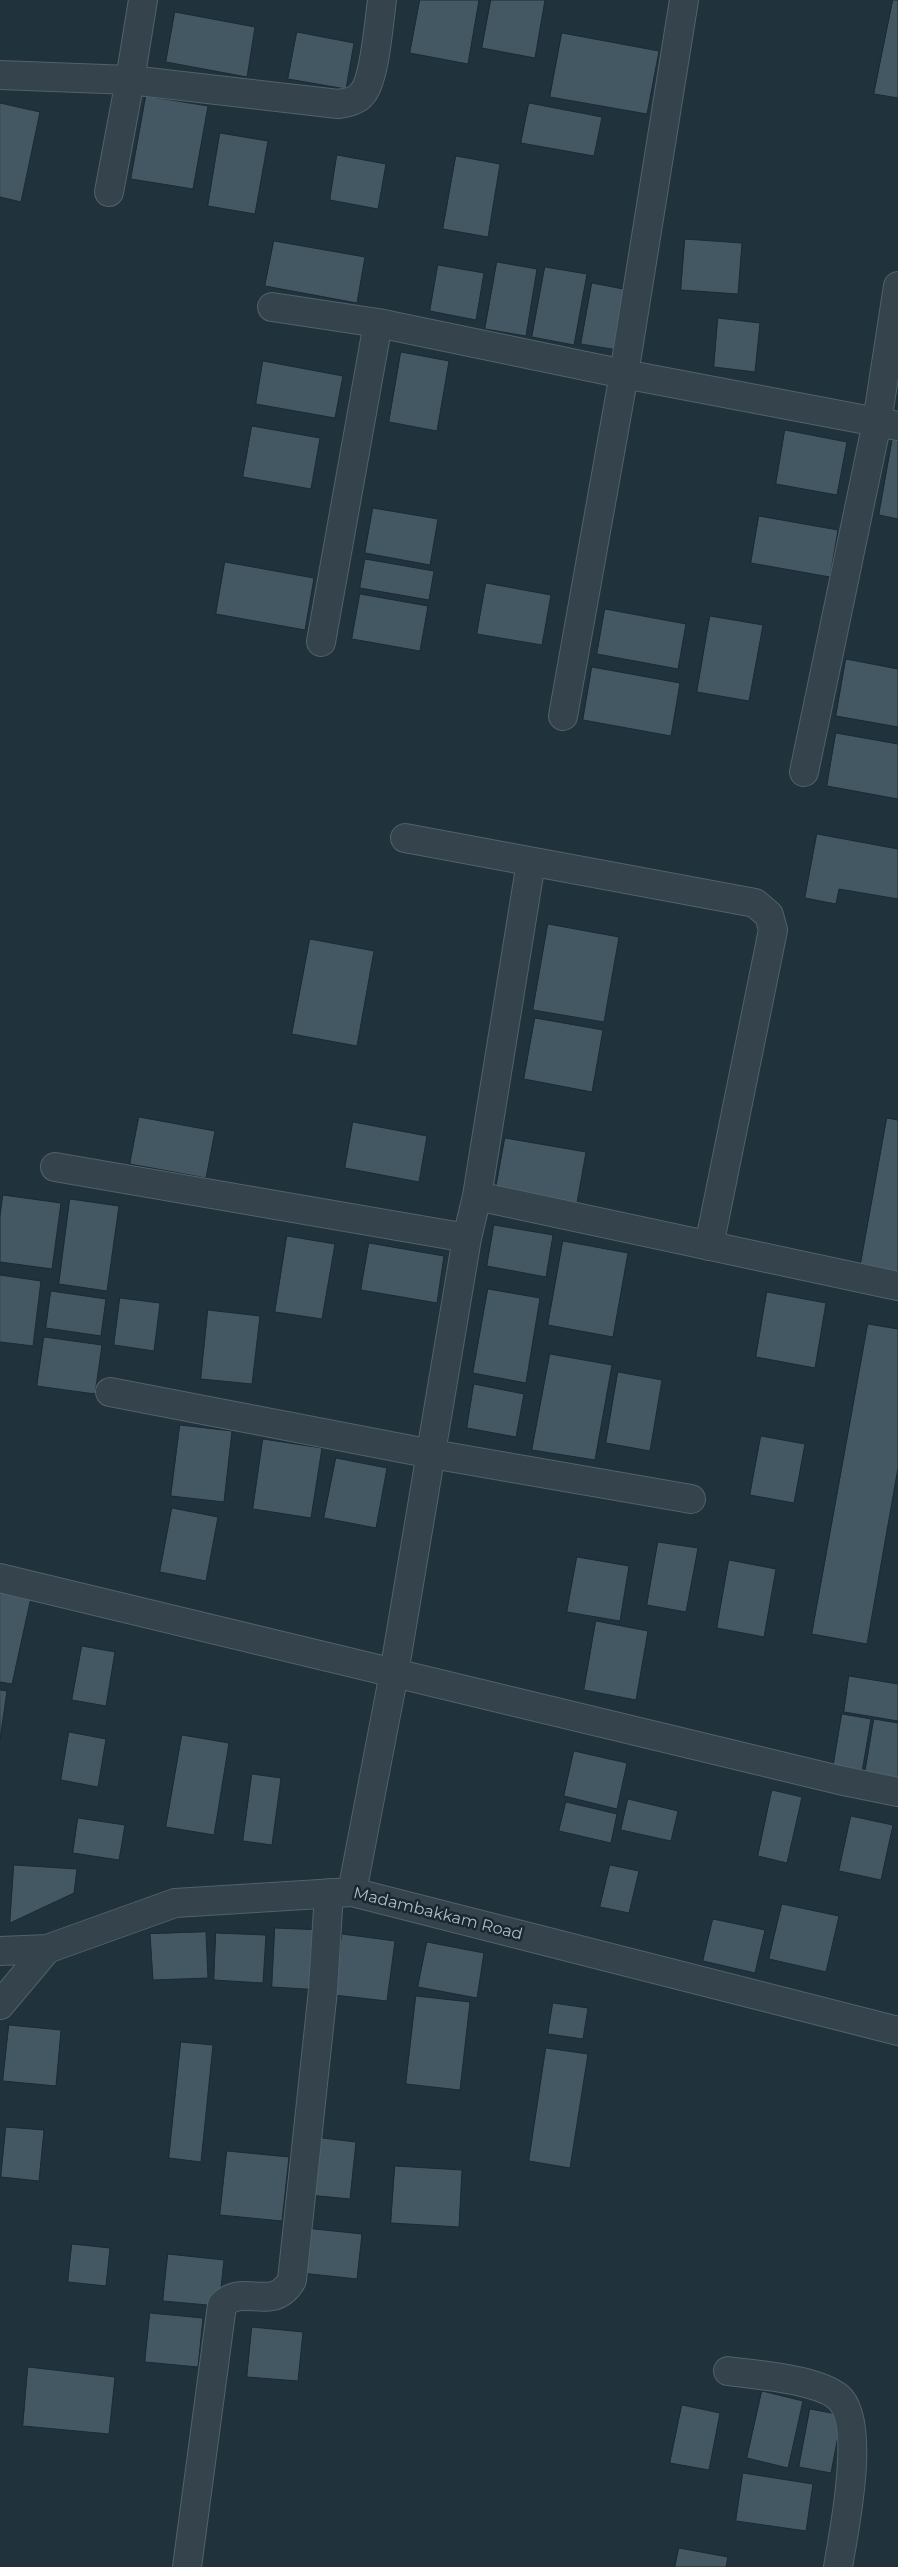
<!DOCTYPE html>
<html>
<head>
<meta charset="utf-8">
<style>
	body { margin:0 }
	canvas { display:block; background:#20323c }
</style>
</head>
<body>
<canvas width="898" height="2567"></canvas>
<script>
const context = document.querySelector('canvas').getContext('2d');
context.lineJoin = 'round';
function fill(path, color) { context.fillStyle = color; context.fill(path, 'evenodd'); }
function strokePath(path, color, width, dash) { context.strokeStyle = color; context.lineWidth = width; context.lineCap = dash ? 'butt' : 'round'; context.setLineDash(dash || []); context.stroke(path); }
function label(font, color, halo, rows, align = 'center') {
  context.font = font + ' Montserrat,sans-serif'; context.lineWidth = 5; context.setLineDash([]); context.textBaseline = 'middle'; context.strokeStyle = halo; context.fillStyle = color; for (const [text, x, y, turn = 0] of rows) {
    context.save(); context.translate(x, y); context.rotate((+turn || 0) * Math.PI / 180); context.textAlign = isNaN(turn) ? turn : align; if (halo) context.strokeText(text, 0, 0); context.fillText(text, 0, 0); context.restore();
  }
}
const building = new Path2D(`
	M420,0h59l-11,64 -58,-11z
	M491,0h54l-10,58 -53,-10z
	M893,0h5v98l-24,-4z
	M175,12l80,15 -8,50 -81,-15z
	M297,32l57,11 -8,46 -58,-10z
	M562,33l97,18 -12,63 -97,-17z
	M146,96l62,10 -15,83 -62,-10z
	M0,103l40,9 -19,90 -21,-5z
	M529,103l73,14 -8,39 -73,-13z
	M220,133l48,8 -13,73 -47,-8z
	M337,155l49,9 -8,45 -48,-9z
	M456,156l44,8 -12,73 -45,-8z
	M685,239l57,4 -4,51 -57,-4z
	M274,241l91,16 -8,46 -92,-17z
	M497,262l40,7 -11,67 -41,-7z
	M438,265l46,8 -8,47 -46,-9z
	M545,267l42,7 -13,71 -42,-8z
	M592,283l42,8 -10,60 -43,-7z
	M718,318l42,5 -5,49 -41,-5z
	M401,352l48,9 -12,70 -48,-9z
	M263,361l80,15 -8,42 -79,-14z
	M252,426l68,12 -9,51 -68,-12z
	M785,430l62,12 -10,53 -61,-11z
	M893,436l5,1v82l-19,-4z
	M373,508l65,11 -8,46 -65,-12z
	M759,516l79,14 -8,47 -79,-14z
	M365,559l69,12 -5,29 -69,-12z
	M225,562l89,16 -9,52 -89,-16z
	M486,583l65,12 -9,50 -65,-11z
	M360,594l68,12 -8,45 -68,-12z
	M605,609l81,15 -8,45 -81,-15z
	M710,616l53,9 -14,76 -52,-9z
	M846,659l52,10v58l-62,-11z
	M592,667l88,16 -9,53 -88,-16z
	M836,733l62,11v55l-71,-13z
	M817,834l81,15v50l-59,-10 -3,15 -31,-6z
	M548,924l71,13 -15,85 -71,-12z
	M310,939l64,12 -17,95 -65,-12z
	M535,1018l68,12 -11,62 -68,-13z
	M139,1117l76,14 -9,47 -76,-14z
	M887,1118l11,2v154l-38,-6z
	M353,1122l74,14 -8,46 -74,-14z
	M505,1138l81,14 -9,51 -81,-15z
	M3,1195l58,8 -9,66 -52,-7v-45z
	M70,1199l49,7 -12,85 -48,-7z
	M494,1225l59,10 -7,42 -59,-11z
	M287,1236l48,8 -13,75 -47,-7z
	M563,1241l65,12 -15,84 -65,-12z
	M369,1243l75,13 -7,47 -76,-13z
	M0,1275l41,6 -8,65 -33,-4z
	M488,1289l52,9 -14,85 -53,-10z
	M51,1291l55,8 -5,37 -55,-8z
	M767,1292l59,11 -11,65 -59,-11z
	M120,1298l40,5 -6,48 -40,-6z
	M208,1310l52,6 -8,68 -51,-5z
	M868,1324l30,5v139l-31,176 -55,-10z
	M44,1337l58,8 -7,49 -58,-8z
	M550,1354l62,11 -17,95 -63,-10z
	M618,1372l44,8 -12,71 -44,-8z
	M474,1384l50,10 -8,43 -49,-9z
	M180,1425l52,6 -8,71 -53,-6z
	M761,1436l44,8 -11,59 -44,-8z
	M263,1439l59,9 -11,70 -58,-9z
	M336,1458l51,10 -11,60 -52,-10z
	M172,1508l46,9 -12,64 -46,-9z
	M658,1542l40,6 -12,64 -39,-7z
	M577,1557l52,9 -9,55 -53,-9z
	M729,1560l47,9 -12,68 -47,-9z
	M0,1587l32,6 -20,91 -12,-2z
	M596,1621l52,10 -12,69 -52,-10z
	M82,1646l33,6 -9,54 -34,-6z
	M849,1676l49,8v37l-54,-9z
	M0,1690l7,1 -7,49z
	M842,1714l29,5 -9,53 -29,-4z
	M874,1719l24,4v55l-33,-5z
	M69,1732l37,7 -8,48 -37,-7z
	M182,1735l47,8 -15,92 -48,-8z
	M574,1751l53,12 -10,46 -53,-13z
	M252,1774l29,4 -9,67 -29,-4z
	M772,1790l30,7 -15,66 -29,-7z
	M628,1799l50,12 -7,30 -50,-11z
	M566,1802l51,12 -6,29 -52,-12z
	M851,1816l42,9 -12,55 -42,-9z
	M78,1818l47,7 -6,35 -46,-7z
	M14,1865l63,4 -3,24 -64,30z
	M610,1865l29,6 -10,42 -29,-6z
	M782,1904l57,12 -13,56 -57,-13z
	M713,1919l52,11 -10,43 -52,-12z
	M275,1928l49,2 -3,60 -49,-3z
	M206,1932l2,46 -55,2 -3,-46z
	M216,1933l50,2 -3,48 -49,-3z
	M342,1934l53,7 -8,60 -53,-6z
	M427,1942l57,11 -7,45 -59,-11z
	M416,1996l54,6 -10,88 -54,-6z
	M553,2003l35,5 -5,31 -35,-5z
	M9,2025l52,5 -5,56 -53,-5z
	M181,2042l32,3 -12,117 -32,-4z
	M546,2048l42,6 -18,114 -41,-7z
	M6,2127l38,3 -5,51 -38,-4z
	M314,2137l42,5 -6,57 -42,-4z
	M227,2151l62,6 -7,64 -62,-6z
	M395,2166l67,4 -3,57 -68,-4z
	M305,2228l57,6 -5,45 -56,-6z
	M72,2244l38,4 -4,38 -38,-4z
	M168,2254l56,6 -5,46 -56,-5z
	M150,2313l53,5 -5,49 -53,-5z
	M252,2327l51,5 -5,49 -51,-4z
	M28,2367l87,10 -6,57 -86,-8z
	M762,2391l41,10 -15,67 -41,-10z
	M682,2405l38,8 -11,57 -39,-7z
	M810,2409l32,6 -11,58 -32,-6z
	M743,2473l70,11 -7,47 -70,-10z
	M679,2548l49,9 -2,10h-51z`);
const minor = new Path2D(`
	M0,75l130,5 13,-80
	M109,192l21,-112 208,24c8,-1 19,-3 24,-10 13,-14 17,-73 20,-94
	M272,307l106,16
	M321,642l57,-319 246,51 60,-374
	M563,716l61,-342 274,52
	M804,772l73,-350 21,-136
	M405,838l350,65 14,12 4,15 -64,316
	M55,1167l412,71
	M477,1196l421,90
	M110,1392l322,62 259,45
	M0,1578l839,202 59,12
	M352,1892l42,-219 73,-435 10,-42 54,-334
	M0,1951l47,-2
	M0,2005l47,-56 128,-46 177,-11 546,139
	M728,2371c28,4 89,8 110,26 29,24 6,134 0,170
	M187,2567l35,-262c21,-23 51,9 70,-25l31,-290 6,-97`);
const streetNames = [
	["Madambakkam Road",438,1914,14]
];
fill(building, '#445863');
strokePath(building, '#1b2a33', 1);
strokePath(minor, '#52616a', 30);
strokePath(minor, '#34434c', 28);
label('16px', '#afbec8', '#192831', streetNames);
</script>
</body>
</html>
